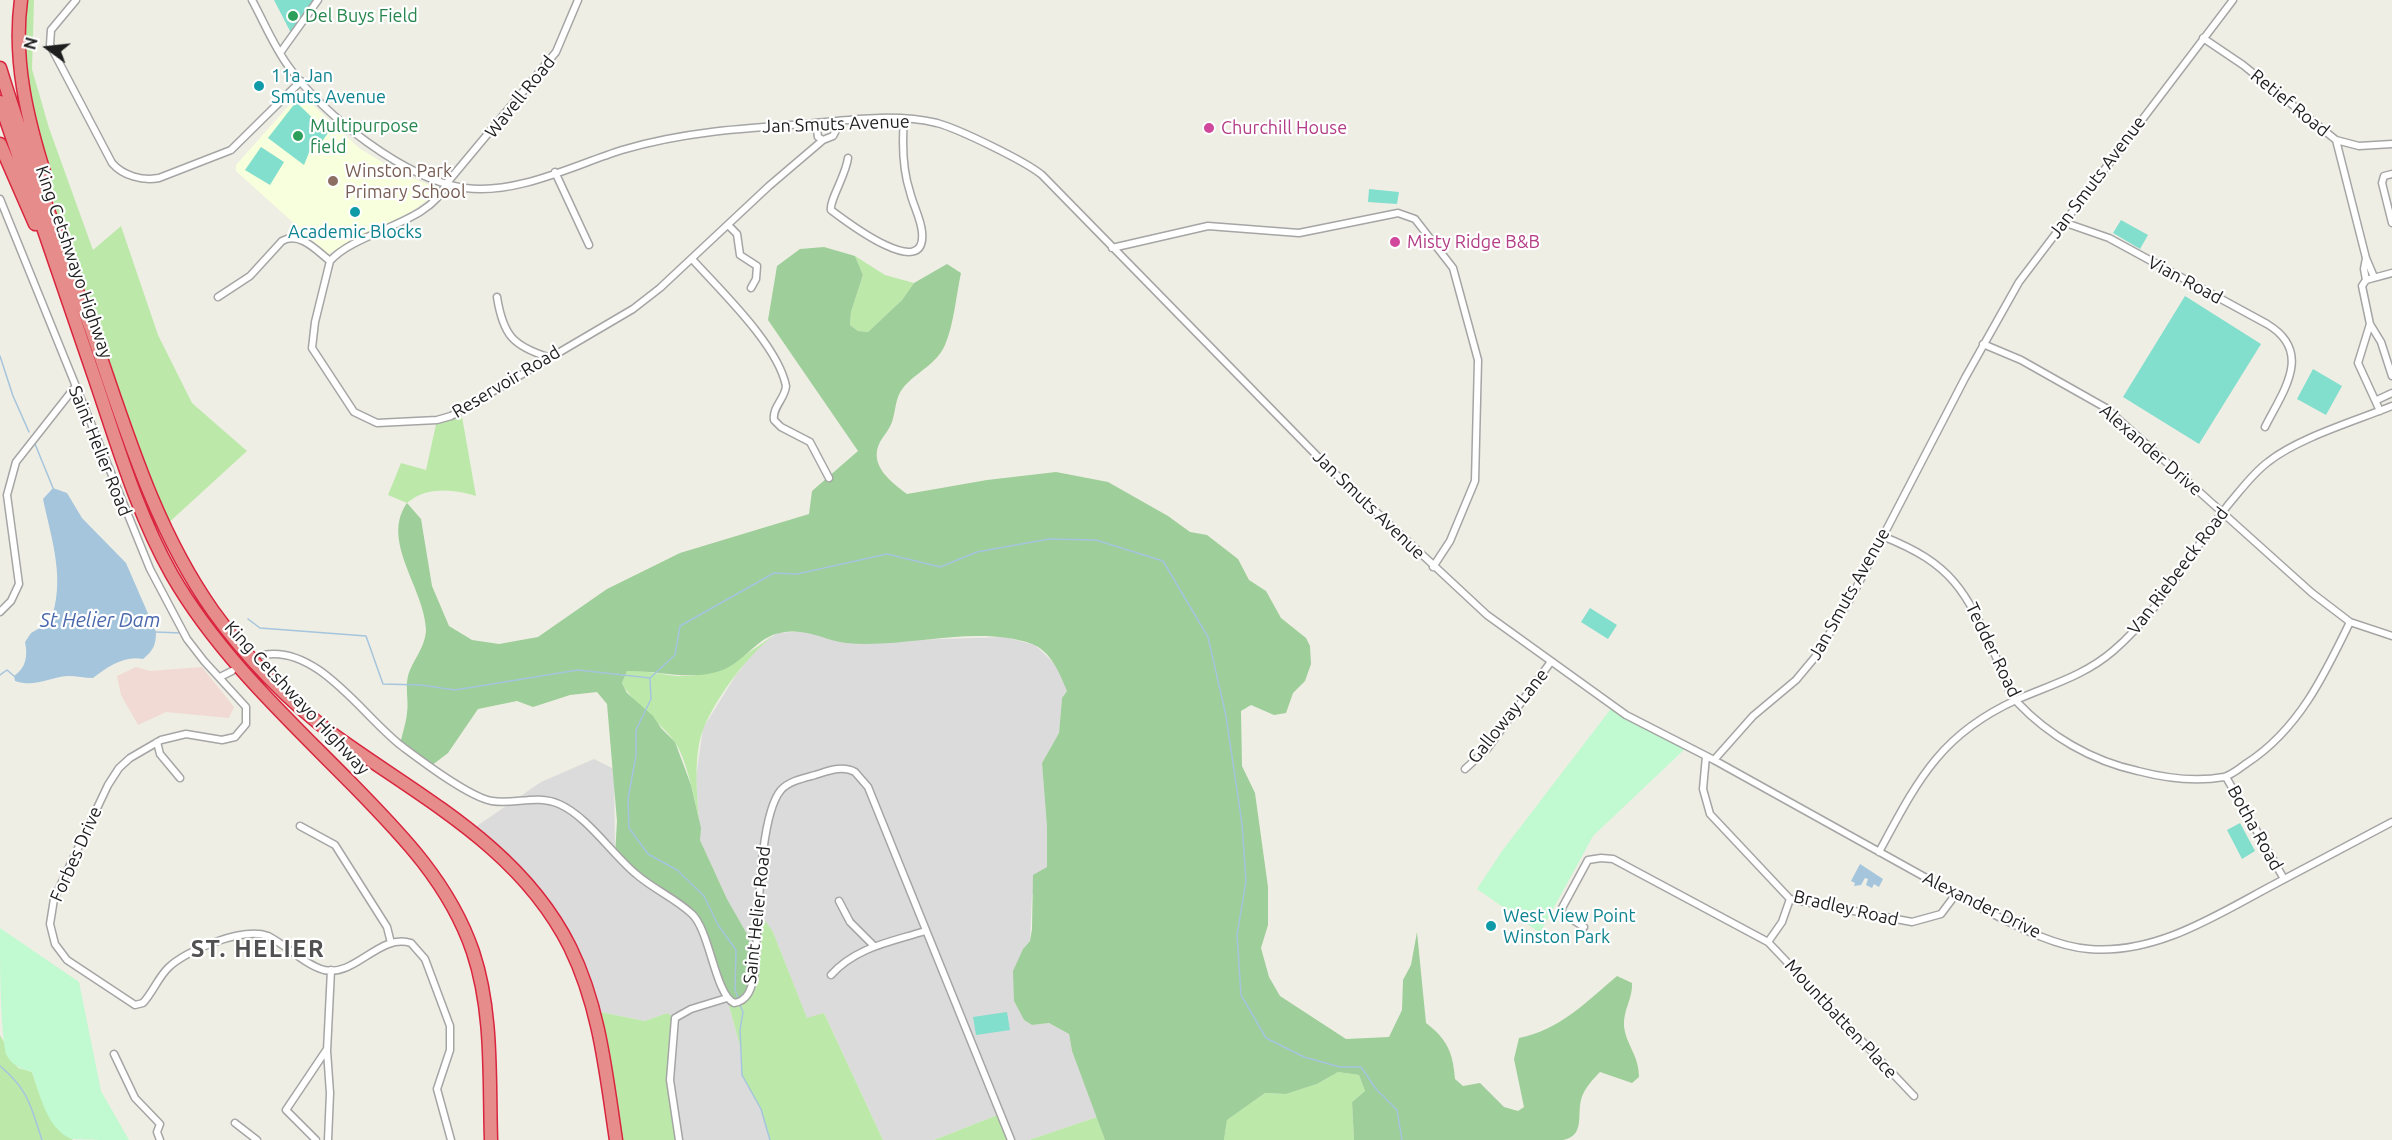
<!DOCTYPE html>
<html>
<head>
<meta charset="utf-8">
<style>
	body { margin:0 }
	#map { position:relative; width:2392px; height:1140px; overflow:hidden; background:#efeee4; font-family:Ubuntu,sans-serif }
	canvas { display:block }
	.north { position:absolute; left:18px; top:18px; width:60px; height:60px; -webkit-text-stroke:4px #fff; paint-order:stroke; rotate:285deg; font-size:16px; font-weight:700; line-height:24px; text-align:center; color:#1e1e1e }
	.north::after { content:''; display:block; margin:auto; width:21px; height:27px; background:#1e1e1e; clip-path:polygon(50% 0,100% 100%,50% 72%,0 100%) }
</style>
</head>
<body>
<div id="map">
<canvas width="2392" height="1140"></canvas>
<div class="north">N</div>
</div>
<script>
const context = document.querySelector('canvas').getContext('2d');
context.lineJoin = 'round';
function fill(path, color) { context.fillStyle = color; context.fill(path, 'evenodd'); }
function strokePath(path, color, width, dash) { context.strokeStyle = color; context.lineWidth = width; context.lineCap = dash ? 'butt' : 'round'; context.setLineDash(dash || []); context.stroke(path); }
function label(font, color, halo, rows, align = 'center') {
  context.font = font + ' Ubuntu,sans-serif'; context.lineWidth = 4.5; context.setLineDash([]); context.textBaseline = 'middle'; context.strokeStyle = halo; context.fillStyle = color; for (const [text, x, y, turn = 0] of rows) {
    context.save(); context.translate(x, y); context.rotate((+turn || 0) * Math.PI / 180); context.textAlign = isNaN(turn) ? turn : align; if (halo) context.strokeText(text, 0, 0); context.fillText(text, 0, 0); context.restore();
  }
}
const residential = new Path2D(`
	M809,631l35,11 161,-5 30,8 22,21 10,25 -5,7 -3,35 -17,30 5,64v40l-15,28 -2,46 -7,8 -9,52 10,19 8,5 17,-2 20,11 3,17 25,66 -68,23h-18l-11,-26 -66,26h-51l-59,-127 -17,6 -34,-87 -17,32 -9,-30 -20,-35 -27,-59 -4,-63 7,-49 33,-53 20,-26 21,-16z
	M594,759l20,10 1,86 77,59 35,84 14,52 1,25 19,34 9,31h-91l-12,-127 -22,8 -50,-10 -42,-94 -82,-87 70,-48z`);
const commercial = new Path2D(`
	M136,667l14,4 52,-4 32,40 -5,11 -63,-6 -28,13 -17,-30 -4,-19z`);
const education = new Path2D(`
	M300,93l59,55 39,24 43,18 -29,21 -84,43 -92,-83v-6z`);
const grass = new Path2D(`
	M21,0h13l-2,69 17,59 44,122 28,-24 37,109 34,68 55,48 -83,76 -97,-268 -8,-40 -27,-90 -13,-113z
	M855,256l30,19 29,8 -12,17 -34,32 -10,-1 -8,-6 1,-13 12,-37z
	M461,411l15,85c-23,-7 -50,-10 -69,7l-19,-8 13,-32 25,7 11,-50z
	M774,635c-27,21 -56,60 -70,92 -11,27 -7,65 -5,93 -4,-19 -13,-64 -25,-79 -14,-19 -42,-38 -52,-58l5,-12c18,-1 34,4 51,5 39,2 67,-21 96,-41z
	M760,913l13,19 34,86 17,-5 59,127h-113l-9,-31 -19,-34 -1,-25 -14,-52h18z
	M595,1011l50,10 22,-8 8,5 -5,53 9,69h-63z
	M0,1035l18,33 14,4c9,27 16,51 41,68h-73z
	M1338,1072l21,3 6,16 -13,11 2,38h-130l3,-20 38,-27 21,1 31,-10z
	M1000,1114l11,26h-77z
	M1097,1117l8,23h-76z`);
const forest = new Path2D(`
	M824,247l31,9 8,19 -12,37 -1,13 8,6 10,1 34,-32 12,-17 33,-19 14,9c-5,23 -7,51 -16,72 -9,20 -29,27 -42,43 -8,10 -7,22 -11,34 -3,8 -8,13 -12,20 -12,23 11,40 27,52l80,-14 69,-8 52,10 60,34 22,16 17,3 31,24 11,21 17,11 15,27 25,20 4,8 1,18 -6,17 -12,12 -7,20 -12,2 -23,-10 -10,6 1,55 13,27 13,94v38l-7,23 8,29 11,19 66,43 43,-2 13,-27 1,-30 8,-15 6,-33 9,91c21,16 27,29 29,56l8,7 17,-3 24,24 14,4 6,-4 -10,-48 5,-21c41,-8 67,-36 98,-62l15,7c1,15 -9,27 -8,43 2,19 15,29 15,51l-7,6 -32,-11c-7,7 -17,18 -19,28 -4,15 4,36 -18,40h-209l-2,-38 13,-11 -6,-16 -21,-3 -21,12 -31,10 -21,-1 -38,27 -3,20h-119l-33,-89 -3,-17 -20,-11 -17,2 -8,-5 -10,-19 -1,-30 10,-22 7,-8 2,-12 1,-54 14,-8v-40l-5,-64 17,-30 3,-35 5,-7c-7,-17 -16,-40 -35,-47 -56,-20 -126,5 -186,-1 -24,-3 -39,-16 -66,-10 -20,3 -36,27 -53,35 -32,15 -67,2 -100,3l-5,12 5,10 26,23 8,12 14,14 16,43 10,43 -1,12 27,59 20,35 9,30 -11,34 -15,3 -34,-82 -81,-64 2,-34 -10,-117 -10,-12 -27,3 -37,12 -16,-6 -39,8 -30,44 -17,13 -31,-21c2,-11 6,-21 7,-32 2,-11 -2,-25 1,-37 4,-15 18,-29 18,-47 -2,-42 -46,-88 -19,-126l14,16 11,67 17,40 23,14 27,4 39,-7 69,-48 73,-36 129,-39 3,-23 46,-40 -90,-131 9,-54 23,-17z`);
const park = new Path2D(`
	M1613,706l75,40 -95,90 -53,97 -63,-44 25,-38z
	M0,928l79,54 22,109 28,49c-14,0 -45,0 -57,-1 -25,-9 -32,-45 -40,-67 -11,-3 -21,-7 -26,-18 -6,-27 -6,-93 -6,-126z`);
const pitch = new Path2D(`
	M274,0h39l-22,33z
	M296,102l32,31 -10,14 -6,-2 -8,20 -36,-27z
	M261,147l23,15 -14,23 -25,-15z
	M1369,189l30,3 -2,12 -29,-2z
	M2121,220l27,15 -8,14 -27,-16z
	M2185,296l76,48 -62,100 -76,-47z
	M2313,369l29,17 -16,29 -29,-16z
	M1590,608l27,17 -9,14 -27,-17z
	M2240,823l15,28 -13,8 -15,-29z
	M1007,1012l3,18 -34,5 -3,-18z`);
const water = new Path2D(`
	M53,488l14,5 15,25 44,45 30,69c0,13 -3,19 -13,27 -18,-4 -36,8 -50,19 -8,0 -16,-2 -25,-2 -19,1 -33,12 -53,5l-1,-5c12,-8 14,-20 11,-34l6,-9 19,-11c16,-42 2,-80 -7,-123z
	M1860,864l23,15 -4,8 -5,-3 -2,4 -6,-3 2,-6 -3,-1 -4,7 -7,1 1,-3 -4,-2z`);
const stream = new Path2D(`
	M0,356l13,40 16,36
	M35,444l18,44
	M248,619l12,9 106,8 17,48 38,1 34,5 123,-20 72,8 25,-23 5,-29 94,-53 23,1 90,-20 53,13 37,-15 72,-13 47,1 67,21 45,76 18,79 16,108 4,57 -9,54 4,60 25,43 38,19 36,10h21l15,22 21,21 5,30
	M156,632l25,1
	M0,675l7,-5 7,6
	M650,679l1,20 -15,31v25l-8,44 1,29 19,26 29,16 27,26 14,29 18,25 -1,40 4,10
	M740,1005l3,7 -3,18 2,45 19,34 9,31
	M0,1066c29,24 31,41 42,74`);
const street = new Path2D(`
	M76,0l-25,30 -1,15 62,118c11,13 31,18 47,15l72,-28 70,-69
	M252,0c12,22 22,47 37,67 34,48 117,113 176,121 52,7 109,-23 157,-38 60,-18 122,-22 184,-26 42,-4 88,-11 131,-1 22,6 88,38 105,52l285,291 160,149 139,100 88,45 39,-44 43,-36 20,-24 36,-60 113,-218 54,-96 214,-282
	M578,0l-22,52 -110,132c-16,40 -88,46 -116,77l-15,61 -3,26 42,64 23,11 60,-3 14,-4 182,-107 27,-21 109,-102 54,-46 10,-4 8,-15
	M2203,38l40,27 93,75 30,118 8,19
	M280,53l38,-53
	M816,123l2,14 5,3
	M2336,140l23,6 33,-2
	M848,158c-2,17 -19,43 -17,52 12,9 96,74 91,22 -1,-13 -9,-27 -12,-40 -8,-24 -8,-48 -6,-73
	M555,172l34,73
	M2392,174l-8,2 -2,7 10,40
	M0,199l150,370 37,70 17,22 42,46v17l-11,13 -13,3 -36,-6 -25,6 -31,18 -11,10 -11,17 -54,114 -4,25 5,20 12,16 68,45 8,-2c10,-11 15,-25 25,-35 18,-18 75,-41 100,-32 18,9 37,29 56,34 32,7 55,-37 87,-27l14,16 25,67v24l-13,39 14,51
	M2063,222l46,16 158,86c47,28 16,67 -2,103
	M728,225l9,9 3,21 17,11 -1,13 -5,9
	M1112,248l96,-22 91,7 99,-20 17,6 38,49 25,92 -3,121 -25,60 -17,26
	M2366,258l-2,11 2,11
	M692,259c28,31 86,86 94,127 -1,13 -14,21 -12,34l7,7 29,15 19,36
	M2392,273l-26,7 -4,6 8,38 11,18 11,34
	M218,297l32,-21 32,-35c18,-10 35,10 48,20
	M497,297c6,38 16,49 51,60
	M2370,324l-12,39 22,48
	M1983,344l38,16 85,48 206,185 38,29 42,14
	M2377,400l15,-7
	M1882,536c71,28 83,54 114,121 6,14 11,34 21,45 32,34 75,59 121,69 27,7 58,11 86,6 8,-2 16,-9 23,-14 51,-33 77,-87 103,-141
	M0,612l11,-11 8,-17 -12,-89 9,-33 59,-75
	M263,655c55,-11 101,63 140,92 20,15 66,50 89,54 22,4 45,-7 67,3 28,12 53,50 77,70 17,15 39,24 56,40 18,17 23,80 42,89 14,-2 17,-14 20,-26 5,-41 3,-159 27,-187 8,-9 23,-12 34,-15 13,-4 28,-10 40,-3l13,15 143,353
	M220,677l12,-6
	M157,742l3,12 20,24
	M1706,756l-3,33 7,25 80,85 122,23 29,-8 15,-20
	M1714,760l261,145c35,17 75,41 114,44 68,6 129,-35 186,-65 39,-21 78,-41 117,-62
	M1465,769l22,-20 63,-86
	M2226,777l58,102
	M300,826l35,19 52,82 4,16
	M1879,852c38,-70 60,-117 137,-152 34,-15 68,-24 97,-49 47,-40 77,-98 115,-146 13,-15 24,-31 40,-43 30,-24 87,-41 124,-56
	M839,901l11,21 24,24
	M1584,927l-22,-14v-5l26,-48 13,-2 12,1 155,83 146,154
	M1768,942l14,-20 8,-23
	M831,975c25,-28 60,-33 94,-44
	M114,1054l21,44 25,26 -3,8 3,8
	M235,1123l22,17
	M316,1140l-30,-30 41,-61
	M328,1140l2,-47 -3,-42 4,-81
	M679,1140l-9,-60 5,-62 16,-9 36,-11`);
const highway = new Path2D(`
	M21,0c-8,60 6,118 24,175
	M0,68c27,88 60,175 91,261 34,97 62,197 122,282 33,46 76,91 121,124 87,63 186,112 236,212 30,61 36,127 46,193
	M0,102c32,93 64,187 96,280 22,65 42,133 76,193 46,80 117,145 181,210 49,50 97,99 120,167 20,60 16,125 18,188
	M0,144l35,80`);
const markers = [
	[293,16,6,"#2e9e5b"],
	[259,86,6,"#0f9aa8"],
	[1209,128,6,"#d1479c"],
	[298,136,6,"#2e9e5b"],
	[333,181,6,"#8d6e63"],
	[355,212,6,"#0f9aa8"],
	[1395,242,6,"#d1479c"],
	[1491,926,6,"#0f9aa8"]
];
const leisureNames = [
	["Del Buys Field",305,16],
	["Multipurpose",310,126],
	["field",310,147]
];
const cultureNames = [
	["11a Jan",271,76],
	["Smuts Avenue",271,97],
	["Academic Blocks",355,232,"center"],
	["West View Point",1503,916],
	["Winston Park",1503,937]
];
const streetNames = [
	["Wavell Road",520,97,-51],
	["Retief Road",2290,103,39],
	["Jan Smuts Avenue",836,124,-2],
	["Jan Smuts Avenue",2097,177,-53],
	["King Cetshwayo Highway",74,262,71],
	["Vian Road",2185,280,28],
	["Reservoir Road",506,382,-31],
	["Alexander Drive",2151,450,41],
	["Saint Helier Road",100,451,68],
	["Jan Smuts Avenue",1369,505,44],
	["Van Riebeeck Road",2178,571,-53],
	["Jan Smuts Avenue",1849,594,-61],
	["Tedder Road",1993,650,64],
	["King Cetshwayo Highway",297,698,47],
	["Galloway Lane",1508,716,-51],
	["Botha Road",2255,828,61],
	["Forbes Drive",76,854,-66],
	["Alexander Drive",1982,905,26],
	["Bradley Road",1846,908,13],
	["Saint Helier Road",757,915,-84],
	["Mountbatten Place",1841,1019,47]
];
const hotelNames = [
	["Churchill House",1221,128],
	["Misty Ridge B&B",1407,242]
];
const educationNames = [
	["Winston Park",345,171],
	["Primary School",345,192]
];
const waterNames = [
	["St Helier Dam",100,620]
];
const districtNames = [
	["ST. HELIER",258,949]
];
fill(residential, '#dcdbdb');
fill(commercial, '#f0dad3');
fill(education, '#f8ffdd');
fill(grass, '#bce9aa');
fill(forest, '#9ece99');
fill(park, '#c1f9d1');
fill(pitch, '#82decd');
fill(water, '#a5c5dd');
strokePath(stream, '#a5c5dd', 1.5);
strokePath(street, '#a5a5a5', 9);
strokePath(highway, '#d9253e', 15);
strokePath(street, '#fff', 6);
strokePath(highway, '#e68d8c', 12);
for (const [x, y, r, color] of markers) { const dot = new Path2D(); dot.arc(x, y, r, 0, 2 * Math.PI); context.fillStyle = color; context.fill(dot); strokePath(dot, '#fff', 2); }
label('18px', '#27864d', '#fff', leisureNames, 'left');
label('18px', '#0d838f', '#fff', cultureNames, 'left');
label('18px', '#1e1e1e', '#fff', streetNames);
label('18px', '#b23c85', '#fff', hotelNames, 'left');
label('18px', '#785e54', '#fff', educationNames, 'left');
label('italic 20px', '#4b68ad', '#fff', waterNames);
context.letterSpacing = '1.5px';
label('bold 24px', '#515151', '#fff', districtNames);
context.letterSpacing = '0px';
</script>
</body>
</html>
